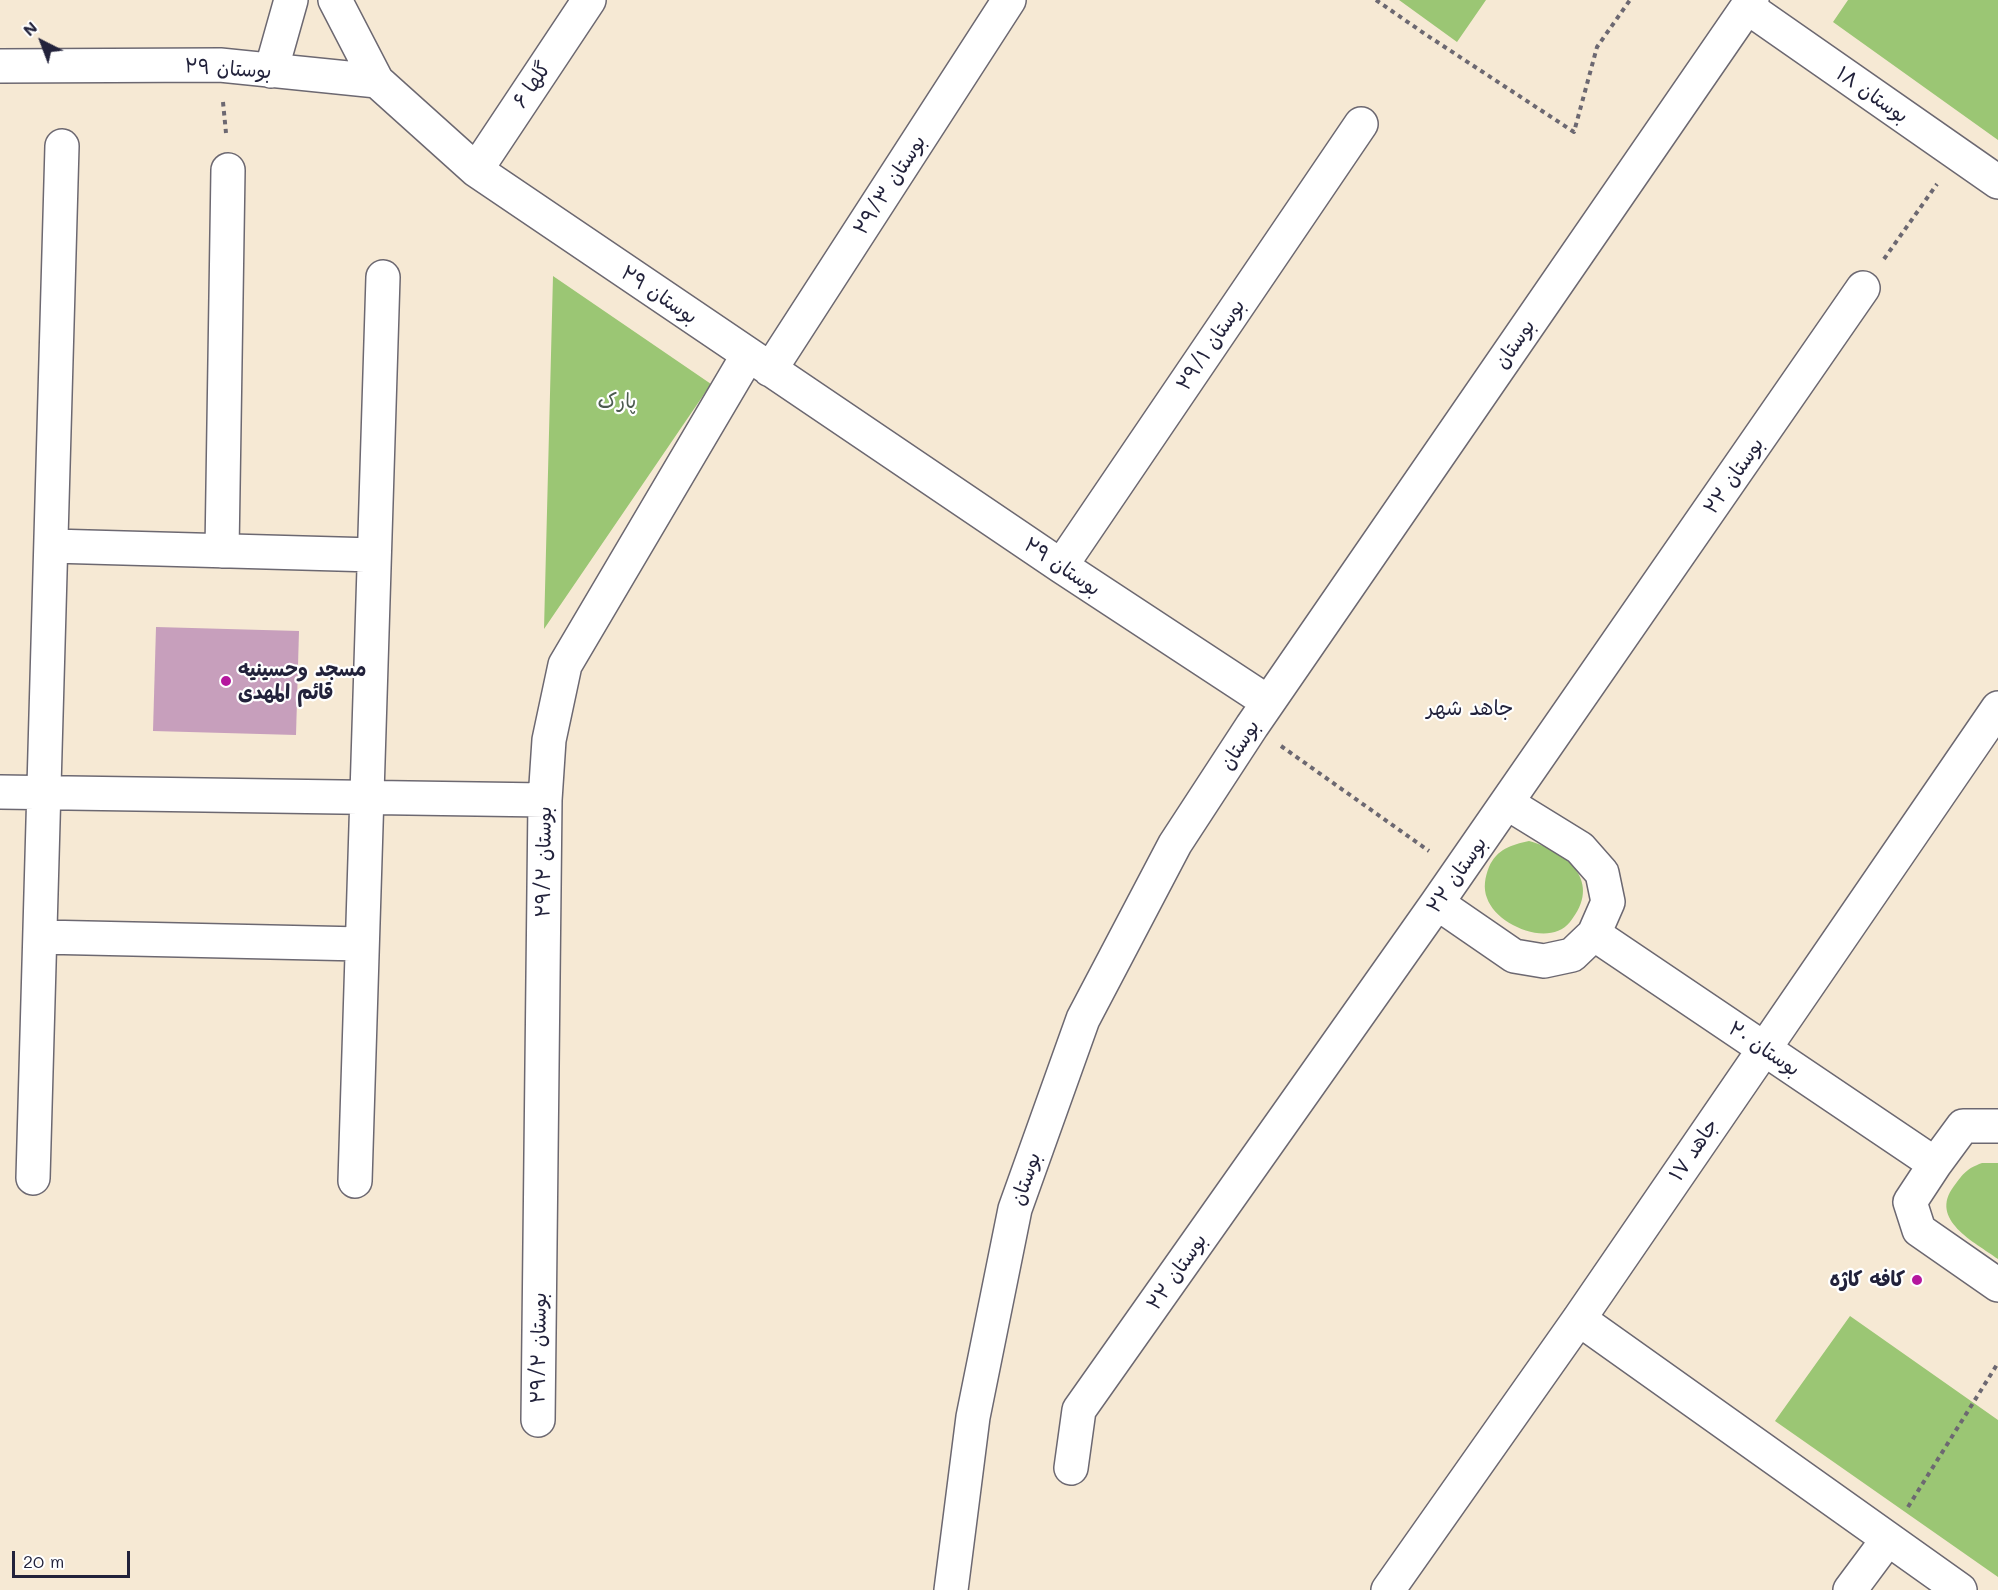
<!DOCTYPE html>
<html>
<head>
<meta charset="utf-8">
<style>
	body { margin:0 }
	#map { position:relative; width:1998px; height:1590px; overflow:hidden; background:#f6e9d4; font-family:Mali,sans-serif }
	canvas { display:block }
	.north { position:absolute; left:12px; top:12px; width:60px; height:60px; -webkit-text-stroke:4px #fff; paint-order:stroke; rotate:318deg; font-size:16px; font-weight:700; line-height:24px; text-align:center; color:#22223b }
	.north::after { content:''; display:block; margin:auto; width:21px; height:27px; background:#22223b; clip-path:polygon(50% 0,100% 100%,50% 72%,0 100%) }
	.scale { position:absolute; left:12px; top:1551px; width:118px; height:27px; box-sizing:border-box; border:3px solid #22223b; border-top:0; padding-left:8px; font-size:18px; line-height:21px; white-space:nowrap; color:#22223b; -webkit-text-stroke:4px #fff; paint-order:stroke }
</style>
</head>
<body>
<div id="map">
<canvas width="1998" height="1590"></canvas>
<div class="north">N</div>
<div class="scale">20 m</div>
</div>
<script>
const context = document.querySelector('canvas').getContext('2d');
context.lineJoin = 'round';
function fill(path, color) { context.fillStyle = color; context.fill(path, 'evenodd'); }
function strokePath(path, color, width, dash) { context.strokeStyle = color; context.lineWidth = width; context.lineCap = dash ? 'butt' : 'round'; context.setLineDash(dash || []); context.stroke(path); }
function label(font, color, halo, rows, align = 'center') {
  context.font = font + ' Mali,"Playpen Sans Arabic",sans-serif'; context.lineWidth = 4.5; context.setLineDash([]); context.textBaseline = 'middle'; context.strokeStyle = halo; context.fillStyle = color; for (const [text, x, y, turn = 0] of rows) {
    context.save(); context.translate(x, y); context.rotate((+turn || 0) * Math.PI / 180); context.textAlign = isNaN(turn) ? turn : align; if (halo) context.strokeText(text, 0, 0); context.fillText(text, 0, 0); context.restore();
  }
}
const green = new Path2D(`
	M1399,0h87l-29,42z
	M1848,0h150v140l-165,-118z
	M553,276l158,108 -167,245z
	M1529,841c39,11 74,41 41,81 -21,26 -74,3 -83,-24 -4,-10 -2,-21 2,-31 8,-18 22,-22 40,-26z
	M1982,1163h16v96c-23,-17 -70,-39 -44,-73 10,-13 12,-17 28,-23z
	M1850,1316l148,104v157l-223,-156z`);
const building = new Path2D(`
	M156,627l143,4 -3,104 -143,-4z`);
const path = new Path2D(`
	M1376,0l49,34 149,98 23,-85 33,-47
	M223,102l3,31
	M1884,259l53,-75
	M1281,746l148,105
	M1908,1507l90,-144`);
const street = new Path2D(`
	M335,0l42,81
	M1747,7l251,175
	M0,66l220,-1 157,16 99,89 585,396 207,136
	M271,71l20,-71
	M476,170l113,-170
	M770,370l239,-370
	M52,546l322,9
	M222,551l6,-381
	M1061,566l300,-442
	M0,792l545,8
	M1437,903l77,53 30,5 28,-6 22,-21 14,-32 -6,-29 -22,-25 -73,-45
	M1594,934l341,230
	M41,937l321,7
	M1998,1126h-35l-28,38 -25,38 9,28 79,55
	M33,1178l29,-1032
	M355,1181l28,-904
	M1579,1319l381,271
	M538,1420l7,-620 4,-60 16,-75 183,-310
	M1071,1468l8,-58 358,-507 426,-615
	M951,1590l22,-173 42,-208 68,-190 92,-175 77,-118 500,-726
	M1388,1590l191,-271 419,-611
	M1850,1590l38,-51`);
const markers = [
	[226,681,6,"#b5179e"],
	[1917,1280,6,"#b5179e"]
];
const streetNames = [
	["بوستان ۲۹",228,69,4],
	["گلها ۶",532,85,-56],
	["بوستان ۱۸",1872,95,35],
	["بوستان ۲۹/۳",890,185,-57],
	["بوستان ۲۹",659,295,34],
	["بوستان",1515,344,-55],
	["بوستان ۲۹/۱",1211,345,-56],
	["بوستان ۲۲",1734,476,-55],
	["بوستان ۲۹",1062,567,34],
	["بوستان",1240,745,-57],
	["بوستان ۲۹/۲",544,862,-89],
	["بوستان ۲۲",1457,875,-55],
	["بوستان ۲۰",1764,1049,34],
	["جاهد ۱۷",1694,1150,-56],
	["بوستان",1026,1179,-71],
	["بوستان ۲۲",1177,1272,-55],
	["بوستان ۲۹/۲",539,1348,-89]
];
const parkNames = [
	["پارک",617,402]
];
const poiNames = [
	["مسجد وحسینیه",238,670],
	["قائم المهدی",238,693],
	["کافه کاژه",1905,1280,"right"]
];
const neighbourhoodNames = [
	["جاهد شهر",1470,709]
];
fill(green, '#9bc674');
fill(building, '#c79fbc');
strokePath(street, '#6c6871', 36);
strokePath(path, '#6c6871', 4, [4.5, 4.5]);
strokePath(street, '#fff', 33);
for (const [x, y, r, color] of markers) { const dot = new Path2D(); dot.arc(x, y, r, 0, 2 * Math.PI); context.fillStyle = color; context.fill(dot); strokePath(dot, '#fff', 2); }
label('20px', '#22223b', '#fff', streetNames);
label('20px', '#4c5b4f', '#fff', parkNames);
label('bold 20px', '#22223b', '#fff', poiNames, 'left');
label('21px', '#22223b', '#fff', neighbourhoodNames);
</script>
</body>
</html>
